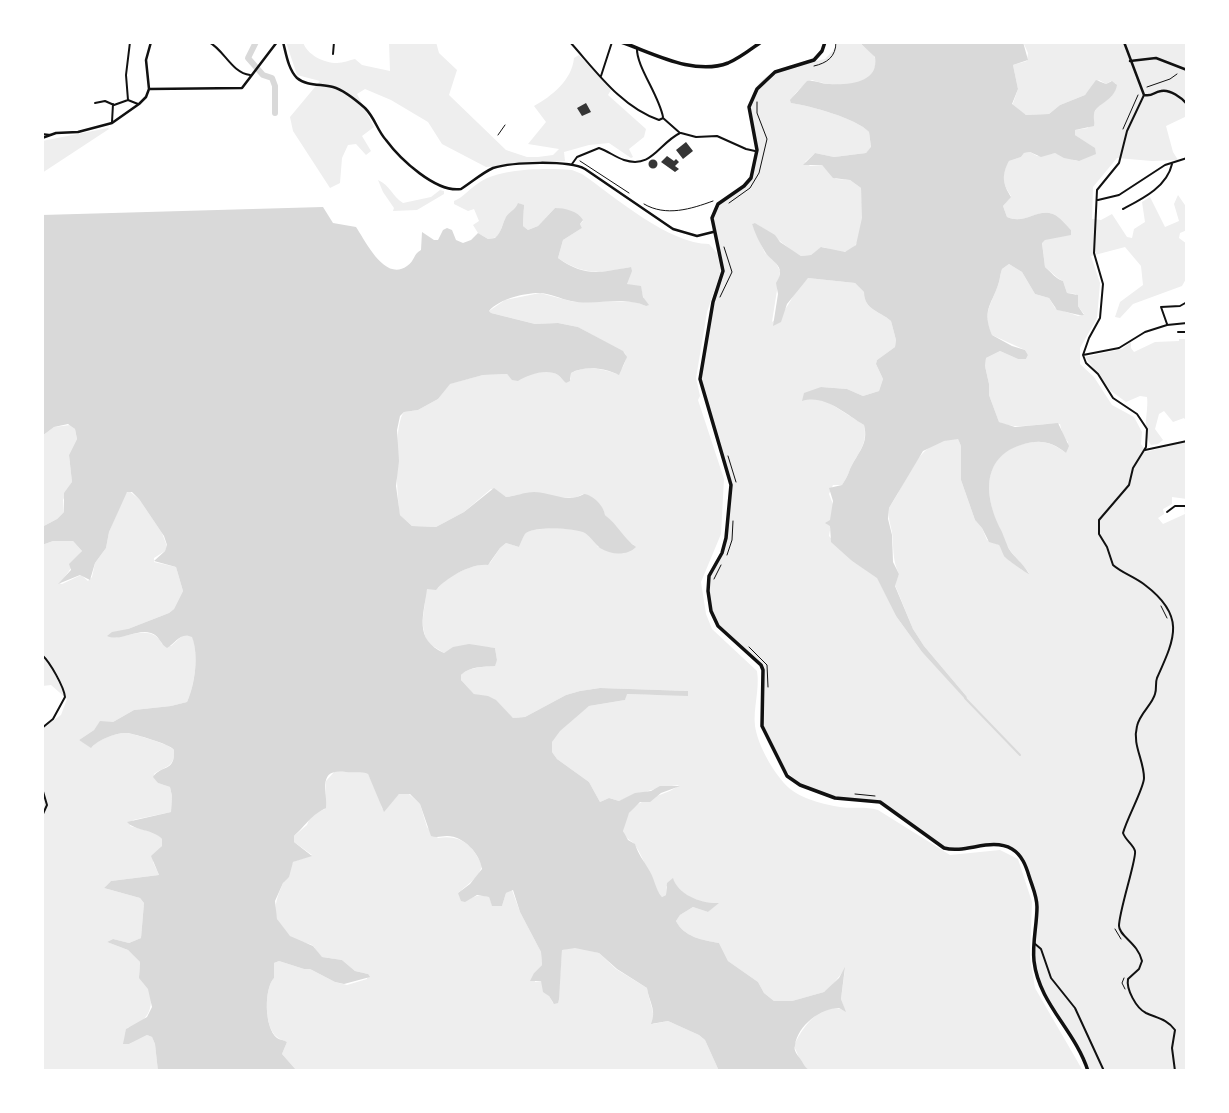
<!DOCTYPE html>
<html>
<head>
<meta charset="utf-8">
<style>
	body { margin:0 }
	#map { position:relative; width:1229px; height:1113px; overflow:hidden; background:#fff; font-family:Cabin,sans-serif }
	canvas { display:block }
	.frame { position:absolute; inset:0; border:44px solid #fff; pointer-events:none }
</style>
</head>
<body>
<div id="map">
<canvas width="1229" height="1113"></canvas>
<div class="frame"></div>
</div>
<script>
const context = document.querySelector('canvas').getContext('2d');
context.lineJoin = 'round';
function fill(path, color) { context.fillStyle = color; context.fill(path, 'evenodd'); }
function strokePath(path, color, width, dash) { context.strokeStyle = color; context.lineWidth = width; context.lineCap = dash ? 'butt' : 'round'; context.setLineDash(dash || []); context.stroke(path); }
const green = new Path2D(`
	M286,42h17c4,13 21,21 34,21 6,0 13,-3 18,-4l7,6 28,6 -1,-29h47l3,11 18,17 -8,25 57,55 21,7h11l15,-2 6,-6 -31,-5 18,-22 -12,-16c18,-10 38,-26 40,-48l5,-3 32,35 -3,5 38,34 -2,8 -15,12 4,8 -2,1 -22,-15 -20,2 -25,7 1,9 -79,6 -44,-23 -14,-22 -37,-22 -26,-11 -8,5 17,33 -12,9 9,15 -5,4 -10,-11 -8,1 -6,13 -2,25 -10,5 -37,-57 -3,-14 30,-36 -23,-6z
	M837,42h22c4,5 14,10 16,16 1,3 1,8 -1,11 -8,22 -44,17 -62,11 -8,4 -20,14 -21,23 19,3 65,15 78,29l2,16 -5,5 -32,4 -19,-4 -10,9 5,4 12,-1 14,14 14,1 11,8c1,16 7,63 -18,64 -7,0 -15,-4 -21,-5l-11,8 -10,1c-18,-10 -28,-23 -46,-33l-3,1 13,29 9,6 6,12 -8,51c18,-11 20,-32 36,-44l47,5 9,9c0,18 16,19 27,29l5,19 -1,7 -18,13 -1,4 7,15 -4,12 -16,5 -16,-7 -26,-2 -11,12h13l41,26c4,20 -6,27 -14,44 -2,6 -4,10 -8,16h-9l-4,9 5,13 -5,29 23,25 25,16 19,39 26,36 44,47 1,-2 -43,-51 -11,-17 -18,-44 4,-11c-7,-14 -5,-26 -7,-42 -2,-9 -4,-15 -3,-24 20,-28 26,-69 69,-69l3,7v34l14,40 7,8 5,12 12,5 10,15 13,10 7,3c-6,-9 -16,-17 -21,-26 -18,-32 -36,-87 12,-102 19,-6 30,-4 46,8l2,-11 -5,-6 -3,-12c-20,-2 -43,7 -61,-2l-10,-27v-11l-4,-18 1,-8 14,-7 18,8h8l2,-4 -3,-5 -33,-15c-10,-23 -1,-29 6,-50 2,-5 2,-11 4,-16l7,-5 13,8 13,22 14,4 6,10 23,8 6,-2 -6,-8 -2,-12 -9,-1 -4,-12c-7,-3 -11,-9 -18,-14l-3,-25c9,-8 19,-4 29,-12 -5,-5 -11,-13 -18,-16 -15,-6 -28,11 -46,3l-4,-11 8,-10c-9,-13 -10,-21 -2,-35l12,-4 3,-4 6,-1 7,4 18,-3 22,8 11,-5 5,-9 -18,-12v-5l13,-2c3,-7 6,-18 11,-22 8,-7 17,-10 17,-22l-5,-3 -5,3 -7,-4 -14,15 -25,10 -11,9 -23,1 -14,-9 6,-17 -5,-24 14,-4 1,-8 -5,-11h164v74l-21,10 7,26 5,8 -26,1 -35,-3 -24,29 -1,32 9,1 11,-6 15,23 5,1 2,-9 11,-7 -3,-20 8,-5 15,30 14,-6 -5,-17 4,-9 9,13v22l-7,3 -1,5 8,6v33l-5,9 -49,18 -13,14 -5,-1 5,-15 23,-17 -2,-19 -16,-19 -34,9 9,27 -3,35 -17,30v16l14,13 18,28 22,12 8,15 -1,12 5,8 41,-11v58l-15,-2v7l-9,5 1,5 -6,4 5,6 22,-10 -1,-8h3v565h-99c-14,-38 -50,-68 -54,-110 -4,-35 10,-66 -12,-99 -3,-4 -6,-10 -10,-13 -16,-10 -48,3 -68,-1 -20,-14 -40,-33 -62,-44 -11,-6 -30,-4 -43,-5 -40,-5 -66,-36 -77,-73l1,-56 -2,-5 -41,-36 -7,-11 -5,-37 17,-37 6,-59 -31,-106 13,-77 10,-24v-7l-11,-48 6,-19 30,-21c3,-10 7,-22 8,-32 3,-27 -21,-59 17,-78 17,-9 36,-10 52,-14l12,-13z
	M108,128l1,1 -67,44v-32z
	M572,170l10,4c33,23 87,70 127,70l8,9 4,18 -14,41 -11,66 4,18 -2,4 26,79 -3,55 -20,48 5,32 6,15 45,42c3,18 -4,37 -2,55 3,20 19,48 34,62 11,10 36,17 51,19 13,2 25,-1 38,3l72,45 50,-5 18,9 14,43 -2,55 5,31 48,83h-272l-8,-4 -9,-21c8,-19 29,-47 51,-35l-4,-12 4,-30 -15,19 -6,4 -32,9h-18l-10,-8 -6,-11 -30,-21 -9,-18c-17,-3 -35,-6 -43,-22l4,-6 13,-8 15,5 9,-8c-15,0 -39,-9 -44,-25l-7,8v8l-4,2c-12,-14 -16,-36 -27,-52 -4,-6 -12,-6 -12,-16 0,-10 9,-22 17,-26 12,-7 29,-9 39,-18 -21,2 -39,8 -60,16l-10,-3 -9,4 -11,-20 -32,-23 -5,-7v-10l4,-8 17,-16 16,-12 36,-6 1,-6 40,1 22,-4 -88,-3 -20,3 -14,4 -41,22 -12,1c-18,-17 -15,-17 -39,-24l-13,-14v-5c8,-8 21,-8 32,-9l4,-6 -2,-12c-23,-2 -30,-6 -51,5l-16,-10c-10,-22 -2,-32 -2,-54l12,-1c10,-14 35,-23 52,-25l10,-15 6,-5 13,4c2,-5 4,-12 8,-15 8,-5 47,-4 56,-1 6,3 12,11 15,16l36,-2c-13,-6 -18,-21 -29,-30 -2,-11 -13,-17 -22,-21l-8,4 -19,-1 -21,-5 -29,5 -15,-8 -27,23 -28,15 -24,-1 -12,-11c-3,-19 -7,-90 4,-103l14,-2 20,-11 11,-15 34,-9 24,-1 5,5c13,-3 34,-12 46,-4 3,2 5,6 8,8l5,-4v-6c14,-8 31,-5 46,1 5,-4 11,-14 8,-21l-47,-26 -20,-4 -23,1 -44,-11 -2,-2 16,-11 35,-7 34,9h62l10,4 -6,-20h-9l-5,-3 5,-16c-28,6 -47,9 -73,-9l5,-18 19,-12 -2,-4 3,-3 -28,-13 -17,18 -10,4 -5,-4 1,-16 -5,-7 -14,16 -7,18 -10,2 -10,-6 -5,-8 6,-4 -5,-12 -6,2 -14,-7v-3c10,-4 16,-13 26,-19 21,-14 67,-14 92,-12z
	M378,180c12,5 14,16 25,23l28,-6 9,-7 4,1v3l-27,16 -24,1 1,-3 -11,-16z
	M1179,339h8v83l-3,-4 -11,4 -9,-11 -5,3 -4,15 8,11 -5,4 -7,1c-10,-14 -2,-33 -4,-48l-7,-1 -14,6 -15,-11 -26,-34 37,-8 9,-7v6l3,4 21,-10 24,-1z
	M70,425l5,4 2,10 -8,16 3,27 -9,18 1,12 -7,7 -15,8v-91l12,-9z
	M129,491l10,8 23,34 5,13 -2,5 -11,7v4l22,5 7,24 -9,18 -5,4 -41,16 -13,9c16,-3 39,-13 47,6l9,2 11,-10h10c7,18 3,49 -5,66l-16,4 -37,4 -21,12 -14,1 -5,7 -15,10 13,7c6,-8 26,-15 35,-14 10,2 42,11 47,17 1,17 -8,16 -20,24l4,9 12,4 2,9 -1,16 -38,8 -3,6 26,7 6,6 1,5 -10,18 6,13 -48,6 -7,7 36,10 4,5 -3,35 -12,5 -16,-4 -6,3 21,8 12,12 -1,13c2,4 8,10 10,15 6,18 -2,33 -22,38l-3,13 5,3 18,-9 5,2 3,7 3,27h-116v-343l19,-13 6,-16 -16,-14 -9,1v-141l11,-4h20l9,10c-9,11 -12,22 -23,32l3,1 19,-9 7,6 4,-4 3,-14 11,-15 3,-16 16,-38z
	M335,771l28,1 5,2 13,26 1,9 17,-15h10l11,10 7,23 11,11c23,-4 36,8 44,28l-4,10 -20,17 10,7c7,-5 12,-5 21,-3l3,8 10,1 4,-13 6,-3 8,22 21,40 1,13 -8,8 1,9 6,-1 12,22 6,-14 3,-39 13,-3 24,6 17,16 31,19c2,14 8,22 6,36l15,-3 31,14 6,5 14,31h-422l-15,-17 5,-12c-3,-2 -7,-2 -10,-5 -13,-9 -13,-49 -3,-59v-15l5,-2 25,8h6l25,13 12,3 20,-6 1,-5 -13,-3 -13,-11 -20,-3c-4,-3 -7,-10 -10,-12 -7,-3 -14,-3 -21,-8 -30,-24 -9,-48 2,-75l19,-7 -18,-13v-6l13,-11 4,-10 14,-6 1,-28z`);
const water = new Path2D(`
	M859,42h164l5,18 -15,5 5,24 -6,15 14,11 23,-1 11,-9 25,-10 11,-15 10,4 6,-3 5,4c-3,17 -21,18 -23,29 -1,4 1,8 0,12l-19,4v5l20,13 1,6 -17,7 -15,-3 -9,-5 -14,4 -11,-5 -6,1 -3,4 -12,4c-8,15 -6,23 2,36l-8,9 4,11c18,8 30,-9 46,-3 7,3 13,11 18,16v5l-26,5 -3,3 3,24c6,5 11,12 18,14l4,12 11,2v11l6,9c-5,1 -19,-4 -27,-5l-8,-12 -14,-4 -13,-22 -13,-8 -7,5c-2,5 -2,11 -4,16 -7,21 -16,25 -6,50l20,11 13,4 3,5 -2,4h-8l-18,-8 -14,7 -1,8 4,18v11l10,27 16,5 43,-4 11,23 -3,7c-15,-12 -27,-14 -45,-8 -41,13 -36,54 -20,85 2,4 5,13 8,19 5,8 14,14 20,25 -3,-1 -23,-15 -25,-18 -2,-4 -3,-8 -5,-11l-10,-3 -7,-14 -7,-8 -14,-40v-34l-3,-7 -14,2 -21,10 -34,57 -1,11 4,16 1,27 6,12 -4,12 18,43 11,17 43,51 -1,3 -44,-48 -26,-36 -19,-38 -25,-17 -21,-19 -1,-16 -5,-3 5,-3 3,-19 -4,-13 13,-3c4,-6 6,-10 8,-16 8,-17 19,-25 14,-44 -19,-11 -39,-31 -62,-24l2,-8 17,-6 26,2 16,7 16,-5 4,-12 -7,-15 1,-4 18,-13 1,-7 -5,-19c-11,-10 -27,-11 -27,-29l-9,-9 -47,-5 -21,26 -6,18 -8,4 5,-32 -2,-11c12,-18 -6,-21 -12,-33 -5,-8 -9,-17 -12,-26l3,-1 20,12 5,7 21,14 10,-1 10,-8 24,5 11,-7 6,-27 -1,-30 -11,-8 -17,-2 -11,-13h-19l12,-12 19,4 32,-4 5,-6 -2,-15c-13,-14 -59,-26 -78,-29l-1,-3 17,-19c8,-1 14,3 22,3 20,1 50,-1 46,-27z
	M518,203l6,2 -1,21 5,4 10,-4 17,-18c10,0 23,3 28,12l-3,4 2,4 -19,12 -5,18c28,20 43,14 73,9l1,4 -5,13 14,2 2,11 6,8 -3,1c-23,-10 -51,0 -75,-5 -10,-2 -22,-8 -32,-8 -15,0 -40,6 -50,18l2,2 44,11 23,-1 20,4 45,24 4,6 -8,18c-14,-7 -34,-10 -48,-2l-1,8 -4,2c-3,-2 -5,-6 -8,-8 -12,-7 -30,0 -40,6l-6,-1 -5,-6 -24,1 -33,9 -12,15 -20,11 -14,2 -4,4 -3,14 2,31 -3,25 4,29 12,11 24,1 28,-15 30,-24 12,9c10,-1 19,-5 28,-5 17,0 34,12 50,2 9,1 20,12 21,21 13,10 19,24 31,32 -9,9 -25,8 -36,1 -5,-4 -9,-11 -15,-15 -8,-5 -51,-7 -59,0 -3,3 -5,10 -7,14l-13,-4 -6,5 -12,17c-16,-2 -41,12 -52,25l-9,-1c-3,26 -14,50 17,64l9,-6 16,-3 26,4 2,12 -2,6c-12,1 -25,0 -34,9v5l13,14 14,2 8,4 17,18 12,-1 41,-22 14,-4 20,-3 88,3v5l-61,-2 -2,6 -36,6 -29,25 -8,11v10l5,7 32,23 11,20 9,-4 10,3 16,-8 16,-2 9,-5h20l-19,7 -11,9h-10l-11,11 -6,18 5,9 7,4c3,10 9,17 14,26 6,9 6,19 13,27l4,-2 1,-12 6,-5c5,17 29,26 46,25l-11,9 -15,-5 -13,8 -4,6c8,16 26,19 43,22l9,18 30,21 6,11 10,8h18l32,-9 15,-14 6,-11 -4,32 5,13 -7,-4c-18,0 -41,17 -44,37 -2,6 3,10 6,15 4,6 3,7 10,11h-92l-14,-31 -6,-5 -31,-14 -17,3c6,-14 -2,-22 -4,-36l-30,-19 -18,-16 -24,-5 -13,2 -3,49 -1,4 -4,1 -5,-8 -6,-4 -2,-11h-11l4,-8 8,-8 -1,-13 -21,-40 -7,-22 -7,3 -4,13h-10l-3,-9 -12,-2 -12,7 -4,-1 -3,-8 12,-9 12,-15c-2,-15 -18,-33 -35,-33 -6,0 -10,2 -16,0l-11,-32 -10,-10h-11l-15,18 -16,-38c-7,-3 -14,-1 -22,-2 -30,-4 -18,20 -20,36 -16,8 -19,16 -32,28v6l18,14 -19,6 -4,15 -6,6 -8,18 2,18 13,17 23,10 9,11 20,3 13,11 13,3 2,3 -26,7 -9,-2 -25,-13h-6l-25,-8 -5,2v15c-10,10 -10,50 3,60 3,2 7,2 10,4l-5,12 15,17h-139l-3,-27 -3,-7 -5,-2 -18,9h-6l3,-15 21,-12 5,-10 -4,-18 -9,-11 1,-16 -12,-12 -21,-8 6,-3 16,4 12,-5 3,-35 -4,-5 -36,-10 7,-7 48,-6 -8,-19 11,-10v-7c-9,-10 -27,-8 -35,-17l44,-10 1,-16 -2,-9 -12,-4 -5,-6c9,-13 22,-4 21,-27 -4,-6 -39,-16 -47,-17 -10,-1 -30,7 -36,15l-12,-8 15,-10 6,-9 13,1 21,-12 37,-4 16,-4c8,-17 12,-47 5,-65 -12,-5 -16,6 -25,11 -7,-4 -7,-12 -16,-15 -14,-5 -30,9 -44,3l5,-4 16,-3 41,-16 5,-4 9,-18 -7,-24 -22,-6 11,-10 2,-6 -3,-9 -25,-37 -7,-7h-5l-18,40 -3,16 -11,15 -5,17 -10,-5 -22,9 13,-14 -2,-6 13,-13 -9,-10h-20l-11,4v-18l15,-8 7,-7v-19l8,-11 -3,-27 8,-16 -2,-10 -7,-5 -14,3 -12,9v-221l281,-8 10,16 23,4c10,15 29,55 51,39 8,-5 6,-12 14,-16l1,-18 12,8h4l5,-10 4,-2 5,2 4,10 7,3 8,-3 7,-7 10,6 7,-1c7,-6 7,-14 11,-21 3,-5 9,-7 12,-14z`);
const stream = new Path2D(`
	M965,698l55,57`);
const river = new Path2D(`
	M256,42l-8,16 15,17 9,3 3,8v27`);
const building = new Path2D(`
	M586,103l5,9 -9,4 -5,-8z
	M686,142l7,9 -10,8 -7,-9z
	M667,156l7,5 2,-2 3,3 -4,4 4,3 -4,3 -14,-10z
	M648.5 164a4.5 4.5 0 1 1 9 0a4.5 4.5 0 1 1-9 0Z`);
const path = new Path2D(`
	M814,66c13,-3 22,-9 22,-24
	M1147,87l23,-8 7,-5
	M1123,129l15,-34
	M580,161l49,32
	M729,203l21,-15 9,-15 8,-34 -10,-26v-11
	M644,204c22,13 47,5 69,-3
	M720,297l12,-25 -8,-25
	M728,456l8,26
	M727,555l5,-15 1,-19
	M714,579l7,-14
	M1161,606l6,12
	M749,647l18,18 1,22
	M855,794l20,2
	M1115,929l6,10
	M1124,978l-2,5 3,6`);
const service = new Path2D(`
	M498,135l7,-10`);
const minor = new Path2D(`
	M209,42c15,8 23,31 41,33
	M570,42c26,29 51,65 89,78l4,-2 17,15c-22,11 -28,36 -56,27 -9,-3 -16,-9 -25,-12l-22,9 -5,7
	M637,48c-1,18 22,47 26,69
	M333,54l1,-12
	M601,76l11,-34
	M1144,95l-17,36 -8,32 -22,27 -3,63 9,31 -3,34 -11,20 -6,17 3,8 12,11 15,24 24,16 10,15 -1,18 -13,21 -4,17 -30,35v14l8,13 6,18c9,8 22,12 32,20 41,31 30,53 12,93 -2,5 0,10 -2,16 -3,11 -15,19 -18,32 -5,19 7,34 7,52 0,10 -17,40 -21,55 3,8 10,11 12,18 2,7 -16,60 -16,75 0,10 19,17 23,35l-3,8 -11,10c-2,10 8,29 18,34 11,5 21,6 29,17l-3,18 3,23
	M128,100l-2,-25 4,-33
	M95,103l10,-2 9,4 14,-5 10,4
	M112,122l1,-18
	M681,133l15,4 21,-1 29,13 9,2
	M42,134l9,1
	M1098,200l21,-5 46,-30 22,-7
	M1123,209c19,-10 44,-22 49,-45
	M1167,324l-6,-17 19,-1 7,-4
	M1178,332h9
	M1083,355l36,-7 26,-16 22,-7 20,-2
	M1145,450l42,-9
	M1167,512l8,-6h12
	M42,655c8,7 22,32 23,42l-12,22 -11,9
	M42,788l5,17 -5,11
	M1034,943l7,6 10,29 24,30 29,63`);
const tertiary = new Path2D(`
	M283,42c3,11 5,27 14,36 9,8 25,6 36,9 11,3 24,14 32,21 10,10 12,22 21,32 14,19 50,53 75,49 11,-7 21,-16 32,-21 20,-6 75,-8 92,1l88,60 24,7 16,-4
	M1124,42l20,53c9,2 9,-3 17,-4 9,-2 21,7 26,13
	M1130,61l26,-3 31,12
	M149,89l93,-1 35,-46
	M42,138l14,-5 22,-1 34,-9 27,-19 7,-7 3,-8 -3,-29 5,-18`);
const primary = new Path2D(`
	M621,42c32,11 73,34 107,21 12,-5 23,-14 33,-21
	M825,42l-3,9 -8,9 -39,12 -18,17 -8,18 8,43 -6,28 -7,8 -26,18 -6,14 11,53 -10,31 -13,77 31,106 -5,53 -4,15 -13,23 -1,15 3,20 7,15 43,39 2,5 -1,56 25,50 13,9 35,13 45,4 64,46c22,6 47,-11 68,1 10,6 14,17 17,27 3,10 8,20 8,31 0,18 -5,36 -3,54 5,43 41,69 54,110`);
fill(green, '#eee');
fill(water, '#d9d9d9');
strokePath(stream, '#d9d9d9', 2);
strokePath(river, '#d9d9d9', 6);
fill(building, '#353535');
strokePath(path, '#111', 1);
strokePath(service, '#111', 1);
strokePath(minor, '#111', 2);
strokePath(tertiary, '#111', 2.5);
strokePath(primary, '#111', 3.5);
</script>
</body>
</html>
